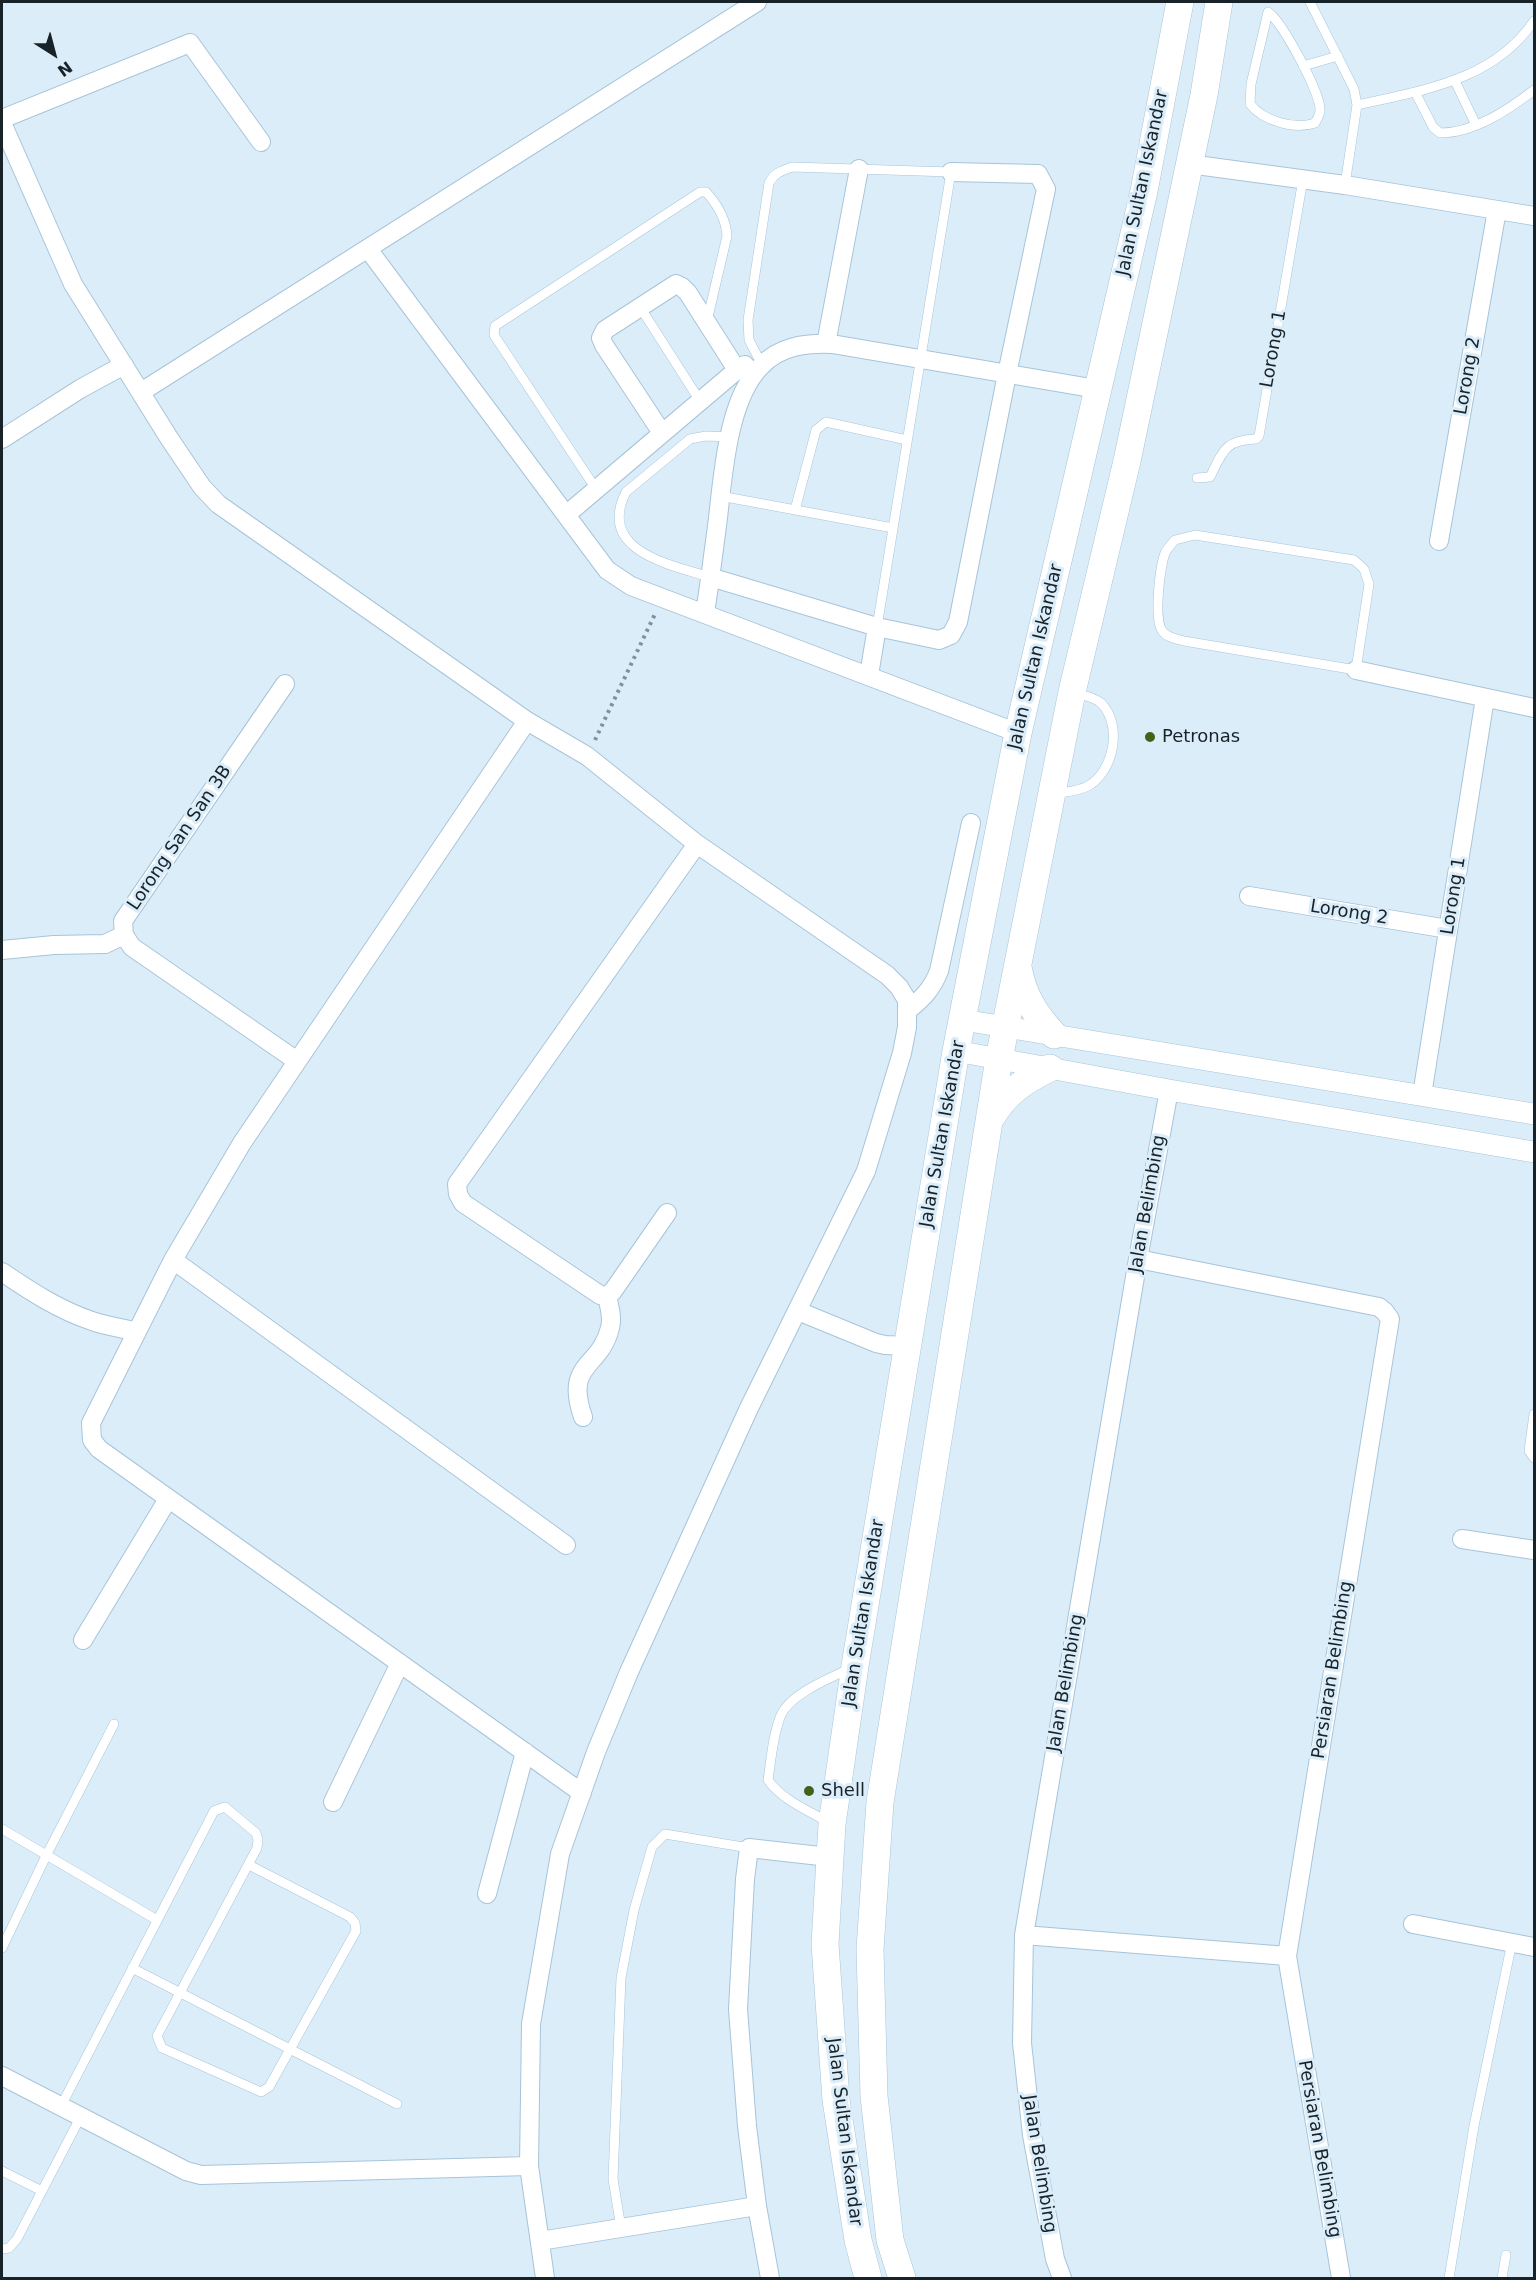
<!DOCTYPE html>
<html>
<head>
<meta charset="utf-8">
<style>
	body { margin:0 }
	#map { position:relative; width:1536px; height:2280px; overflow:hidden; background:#dcedfa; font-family:"DejaVu Sans",sans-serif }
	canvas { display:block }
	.frame { position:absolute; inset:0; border:3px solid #172229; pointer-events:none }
	.north { position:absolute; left:24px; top:24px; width:60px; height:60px; -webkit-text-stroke:4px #dcedfa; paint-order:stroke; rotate:144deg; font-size:16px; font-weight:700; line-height:24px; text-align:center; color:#172229 }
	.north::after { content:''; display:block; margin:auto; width:21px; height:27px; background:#172229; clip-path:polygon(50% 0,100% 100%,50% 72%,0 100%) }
</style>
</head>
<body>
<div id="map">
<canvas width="1536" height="2280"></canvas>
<div class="frame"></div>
<div class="north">N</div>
</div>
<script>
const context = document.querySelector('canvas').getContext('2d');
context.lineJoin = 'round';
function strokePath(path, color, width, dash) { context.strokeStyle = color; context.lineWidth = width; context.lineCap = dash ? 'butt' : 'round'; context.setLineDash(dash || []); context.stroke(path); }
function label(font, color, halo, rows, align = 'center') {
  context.font = font + ' "DejaVu Sans",sans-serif'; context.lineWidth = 6; context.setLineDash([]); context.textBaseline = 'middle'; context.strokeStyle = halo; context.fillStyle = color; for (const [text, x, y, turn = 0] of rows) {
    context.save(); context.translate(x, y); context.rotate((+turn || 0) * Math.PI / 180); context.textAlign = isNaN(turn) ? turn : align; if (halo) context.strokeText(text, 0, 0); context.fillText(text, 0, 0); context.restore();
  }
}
const path = new Path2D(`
	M595,740l60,-126`);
const service = new Path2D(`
	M1310,2l44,87 3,16 -12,80
	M1268,12c14,9 53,82 52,98 0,5 -3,9 -5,13 -20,7 -52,-2 -65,-19l1,-20z
	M1303,66l35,-10
	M1455,81l21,44
	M1415,92l18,35 7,6c34,0 68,-23 94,-43
	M1357,105c66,-15 136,-24 177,-84
	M640,307l60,94
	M762,365l-13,-25 -1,-20 21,-137c5,-10 12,-12 23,-16l159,5 -74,455
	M1197,478l13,-1c13,-26 15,-37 46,-38l3,-3 44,-257
	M596,489l-102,-154 1,-9 205,-134h6c11,12 20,28 21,44l-20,85
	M720,496l173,32
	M795,510l21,-80 10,-8 81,18
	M1195,535l159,25 10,9 5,15 -13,86 -172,-29c-7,-2 -16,-3 -21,-9 -10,-11 -3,-69 3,-81 3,-4 6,-8 9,-11z
	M710,577c-39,-12 -114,-26 -84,-85l64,-53 16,-3 23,1
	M1055,794c10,-2 24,-3 33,-8 26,-15 35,-61 13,-83 -6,-6 -19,-8 -27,-10
	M1534,1414l-5,37 5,7
	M830,1823c-21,-12 -48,-23 -62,-43 3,-20 5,-46 13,-65 10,-22 50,-37 70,-47
	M2,1829l155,91
	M2,1948l44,-92 68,-132
	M132,1968l265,136
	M61,2106l153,-295 11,-4 31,26 2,7 -1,8 -100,188 5,12 99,44 8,-5 87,-156 -1,-8 -5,-6 -101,-52
	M2,2171l40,20
	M621,2228l-8,-49 8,-201 13,-68 18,-63 13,-13 84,14
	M2,2249l7,-1 8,-9 63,-121
	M1449,2278l25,-152 38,-184
	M1502,2278l4,-23`);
const minor = new Path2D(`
	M2,119l188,-76 71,99
	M2,123l71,161 96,154 33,49 16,17 309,217 60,35 110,88 190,131 12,12 8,13v27l-5,26 -36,118 -117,237 -120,264 -33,80 -36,102 -29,170 -2,142 16,112
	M1189,164l156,21 189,31
	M368,249l239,321 24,16 387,147
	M826,344l33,-175
	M141,392l616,-390
	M662,433l-58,-88 -3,-7 4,-8 71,-46 6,3 6,6 49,77
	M2,439l78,-50 44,-24
	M566,515l171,-145 8,-5
	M1439,541l58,-331
	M710,577l167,50 62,13 12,-5 7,-13 49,-248 39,-185 -8,-15 -87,-2
	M705,613c5,-32 9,-64 13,-95 5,-44 10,-119 43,-152 19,-20 44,-23 71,-22l265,45
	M1356,670l178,38
	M869,675l8,-48
	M285,684l-162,237 1,14 8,12 165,114
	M527,721l-285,422 -69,117 -82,163 1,17 7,9 483,344
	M1249,896l199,33
	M2,950l52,-5 51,-1 19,-9
	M908,1010c15,-12 24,-21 31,-39l32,-148
	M1422,1095l63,-397
	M667,1213l-54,78 -6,5 -7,-1 -137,-92 -5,-9 -1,-10 240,-340
	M1138,1259l241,48 6,5 5,7 -103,637 54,322
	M173,1260l393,285
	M2,1272c28,19 57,38 90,49 14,5 30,7 45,11
	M798,1311l78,32 9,2 22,1
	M583,1417c-19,-55 17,-48 27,-89 3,-11 -1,-22 -3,-32
	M1462,1539l72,11
	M83,1640l85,-141
	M333,1802l67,-139
	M487,1894l38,-142
	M1413,1924l121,23
	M1024,1935l263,21
	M2,2076l184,95 15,4 328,-9
	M540,2241l217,-35
	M770,2278l-13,-72 -10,-80 -9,-117 7,-130 4,-31 80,9
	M1062,2278l-7,-19 -23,-124 -10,-92 2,-108 114,-676 31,-169`);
const tertiary = new Path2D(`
	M963,1020l571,94
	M956,1051l213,39 365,62`);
const primary = new Path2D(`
	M1018,967c5,28 17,48 36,68
	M991,1118c14,-25 34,-38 59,-50
	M868,2278l-10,-38 -22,-140 -11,-156 7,-120 23,-158 101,-615 62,-318 126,-542 36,-189
	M902,2278l-12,-38 -16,-144 -4,-147 10,-147 119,-743 73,-367 55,-231 77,-366 15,-93`);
const markers = [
	[1150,737,6,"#40631c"],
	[809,1791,6,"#40631c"]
];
const streetNames = [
	["Jalan Sultan Iskandar",1143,183,-78],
	["Lorong 1",1274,349,-80],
	["Lorong 2",1468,376,-80],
	["Jalan Sultan Iskandar",1036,657,-77],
	["Lorong San San 3B",180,838,-56],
	["Lorong 1",1454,896,-81],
	["Lorong 2",1349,913,9],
	["Jalan Sultan Iskandar",943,1134,-80],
	["Jalan Belimbing",1148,1204,-80],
	["Jalan Sultan Iskandar",864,1613,-81],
	["Persiaran Belimbing",1333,1670,-81],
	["Jalan Belimbing",1066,1683,-80],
	["Jalan Sultan Iskandar",844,2132,83],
	["Persiaran Belimbing",1319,2149,80],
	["Jalan Belimbing",1039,2164,81]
];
const poiNames = [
	["Petronas",1162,737],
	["Shell",821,1791]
];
strokePath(service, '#a7c4d8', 10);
strokePath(minor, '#a7c4d8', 20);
strokePath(tertiary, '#a7c4d8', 22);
strokePath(primary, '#a7c4d8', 28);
strokePath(path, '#82909a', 4, [3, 4.5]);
strokePath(service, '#fff', 9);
strokePath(minor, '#fff', 18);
strokePath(tertiary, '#fff', 21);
strokePath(primary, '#fff', 27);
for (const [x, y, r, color] of markers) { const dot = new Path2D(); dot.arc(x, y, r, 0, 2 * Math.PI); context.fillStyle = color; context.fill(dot); strokePath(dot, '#dcedfa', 2); }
label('18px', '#172229', '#dcedfa', streetNames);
label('18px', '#172229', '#dcedfa', poiNames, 'left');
</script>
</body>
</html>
